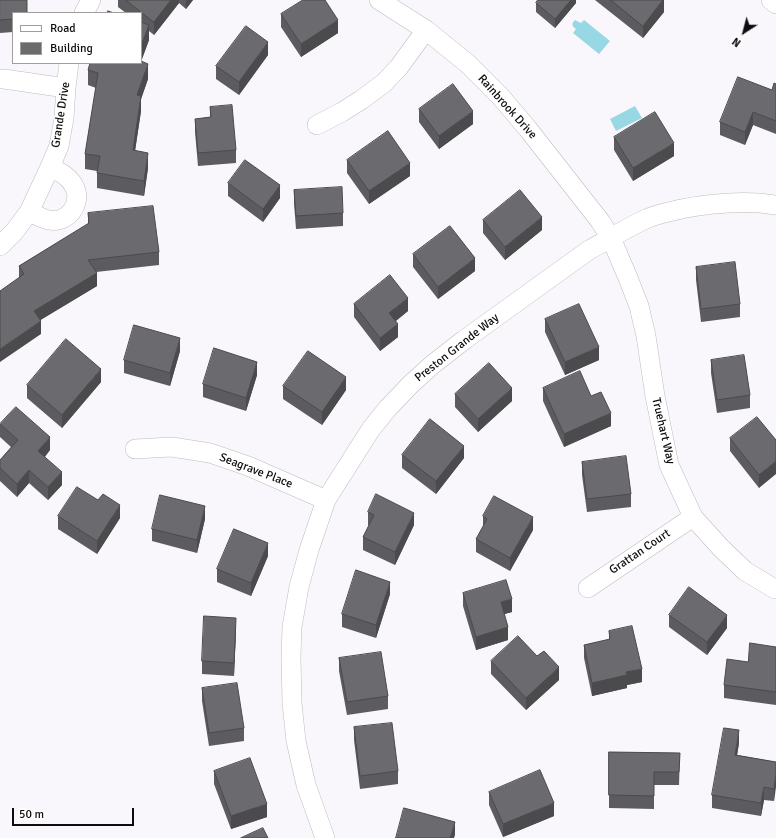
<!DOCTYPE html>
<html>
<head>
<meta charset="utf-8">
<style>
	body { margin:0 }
	#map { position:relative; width:776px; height:838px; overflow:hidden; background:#f9f7fc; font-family:Signika,sans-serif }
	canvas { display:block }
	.legend { position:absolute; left:12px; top:12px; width:130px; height:52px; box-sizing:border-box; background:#fff; border:1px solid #9f9e9f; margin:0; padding:5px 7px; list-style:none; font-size:12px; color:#0e0d0e }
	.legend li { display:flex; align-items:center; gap:8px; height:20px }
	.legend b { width:20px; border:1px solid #9f9e9f }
	.north { position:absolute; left:724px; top:12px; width:40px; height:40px; -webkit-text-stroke:3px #fff; paint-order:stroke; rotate:216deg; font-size:11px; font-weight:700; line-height:16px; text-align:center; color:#0e0d0e }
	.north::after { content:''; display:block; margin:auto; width:14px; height:18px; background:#0e0d0e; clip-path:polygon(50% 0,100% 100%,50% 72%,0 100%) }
	.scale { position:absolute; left:12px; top:808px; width:122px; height:18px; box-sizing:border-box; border:2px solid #0e0d0e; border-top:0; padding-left:5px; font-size:12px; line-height:14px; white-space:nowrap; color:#0e0d0e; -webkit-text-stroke:3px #fff; paint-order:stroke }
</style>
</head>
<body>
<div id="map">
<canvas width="776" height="838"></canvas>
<ul class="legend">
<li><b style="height:5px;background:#fff"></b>Road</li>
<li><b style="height:11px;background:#6b6a6e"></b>Building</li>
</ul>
<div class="north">N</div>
<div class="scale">50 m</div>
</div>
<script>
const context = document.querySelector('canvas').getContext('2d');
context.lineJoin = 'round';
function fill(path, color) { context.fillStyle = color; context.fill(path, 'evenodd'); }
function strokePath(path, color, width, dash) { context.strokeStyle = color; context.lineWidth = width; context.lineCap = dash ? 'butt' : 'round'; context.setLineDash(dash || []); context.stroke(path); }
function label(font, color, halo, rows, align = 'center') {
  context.font = font + ' Signika,sans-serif'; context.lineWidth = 3; context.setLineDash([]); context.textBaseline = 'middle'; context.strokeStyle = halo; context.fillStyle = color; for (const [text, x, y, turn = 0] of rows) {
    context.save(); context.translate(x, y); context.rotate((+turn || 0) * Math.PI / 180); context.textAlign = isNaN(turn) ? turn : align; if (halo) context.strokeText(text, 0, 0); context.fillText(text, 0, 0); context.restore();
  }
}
const water = new Path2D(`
	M575,20l6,3 3,-3 26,21 -11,13 -26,-21 3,-4c-4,-3 -5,-5 -1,-9z
	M635,106l7,12 -26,13 -6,-12z`);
const minor = new Path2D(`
	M379,0l47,30 42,34 32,32 28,33 72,92 11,17 17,40 11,28 7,30 9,60 14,69 24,52 28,31 24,23 30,18
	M771,0l5,4
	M84,13l7,-13
	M4,79l62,9
	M317,125l25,-13 19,-12 23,-17 15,-16 27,-37
	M29,212c6,2 13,7 20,8 19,4 34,-17 25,-34 -5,-10 -15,-14 -24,-19
	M0,246l14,-14 15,-20 21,-45 9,-21 5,-28 2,-30 3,-25
	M135,449l37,-2 38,6 38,13 78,34
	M588,588l105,-71
	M325,838l-19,-53 -10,-44 -4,-38 -1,-46 1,-30 7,-40 10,-37 17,-50 45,-71 17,-21 23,-24 21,-19 32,-25 125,-90c19,-10 37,-22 57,-31 11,-5 24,-7 35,-10 32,-6 63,-9 95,-4`);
const wall = new Path2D(`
	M0,0l13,13v19l-13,1z
	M118,0h75l-7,9 -7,-6 -25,32 -5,-4v9l-8,21 7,18 -7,20v12l-6,39 13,18 -4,28 -47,-8v-17l-12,-2v-15l11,-66 -8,-3v-15l53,-7v-50h-15l-8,-6z
	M576,0v3l-21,25 -19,-16v-9z
	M595,0h69v12l-21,26z
	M281,14l57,19 -37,24 -20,-30z
	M268,55l-29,40 -23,-16v-13z
	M776,84v50l-23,-9 -8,20 -25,-10v-13l52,-32z
	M210,107l26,43v13l-38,3 -3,-34v-13l15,-2z
	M419,109l54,15 -34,25 -20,-27z
	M614,137l60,19 -41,25 -19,-31z
	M347,160l63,16 -41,28 -22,-31z
	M228,183l52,15 -17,24 -35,-26z
	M294,190l49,23v13l-47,3 -2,-26z
	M88,213l71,39v13l-63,7 1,14 -57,34 1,14 -22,-56v-12l69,-42z
	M483,220l59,10 -37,30 -22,-27z
	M413,254l62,17 -37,28 -25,-32z
	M696,267l44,37v13l-39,5 -5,-42z
	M354,304l54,7 -12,10 2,16 -18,14 -26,-34z
	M545,319l54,41 -34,15 -20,-43z
	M180,351l-10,35 -46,-13v-13z
	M711,360l39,35v13l-33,5 -6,-40z
	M257,375l-11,36 -43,-14v-13z
	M101,382l-39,46 -35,-30v-13z
	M283,386l63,4 -24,35 -39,-26z
	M543,388l48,8 20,30 -47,21 -21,-46z
	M455,394l57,7 -34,31 -23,-25z
	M0,424l50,26 -5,7 17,28 -14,15 -19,-17 -12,14 -17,-16v-21l11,-13 -11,-10z
	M730,438l46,2 -17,48 -29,-37z
	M402,455l62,3 -28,36 -34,-26z
	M582,462l49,32v13l-44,5 -5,-37z
	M368,512l46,13 -19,40 -32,-15v-13l6,-12h-1z
	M58,516l62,2 -23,36 -39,-25z
	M483,516l50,14 -23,41 -34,-19v-13l7,-12z
	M205,519l-8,34 -45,-12v-12z
	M268,556l-17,40 -34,-14v-13z
	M463,593l49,19 -8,2 4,26 -32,10 -13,-44z
	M390,594l-14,44 -34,-11v-13z
	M669,615l58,13 -20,27 -38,-28z
	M236,630l-2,46 -32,-2v-13z
	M609,631l33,51 -15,3v3l-35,8 -8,-38v-13l25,-5z
	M776,647v58l-52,-7v-13l24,-23z
	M339,658l49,38v13l-41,6 -8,-44z
	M491,661l68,19 -33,30 -35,-36z
	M202,688l42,40v13l-35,5 -7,-45z
	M354,727l44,44v13l-38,5 -6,-49z
	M739,743l-2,12 39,7 -2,39 -10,-1 -3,16 -49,-8v-13z
	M609,752l71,1 -1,32h-25v24l-45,-1z
	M214,771l53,46 -36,12 -17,-45z
	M489,792l65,24 -51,21 -14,-32z`);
const shadedWall = new Path2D(`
	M171,0h8v3l-25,32v-13z
	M186,0h7l-7,9z
	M571,0h5v3l-21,25v-9z
	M663,0h1v12l-21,26v-12z
	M338,20v13l-37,24v-13z
	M149,25v15l-8,22v-16z
	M268,42v13l-29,40v-13z
	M148,64v15l-7,20v12l-8,54v-15l4,-55z
	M473,111v13l-34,25v-13z
	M753,112v13l-8,20v-13z
	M674,143v13l-41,25v-13z
	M148,153v15l-4,28v-15z
	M410,163v13l-41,28v-13z
	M280,185v13l-17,24v-13z
	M542,217v13l-37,30v-13z
	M475,258v13l-37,28v-12z
	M97,273v13l-63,38v-13z
	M408,298v13l-19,15v-13z
	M41,321v13l-41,28v-13z
	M398,324v13l-18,14v-13z
	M180,338v13l-10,35v-13z
	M599,347v13l-34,15v-13z
	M257,362v13l-11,36v-13z
	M101,369v13l-39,46v-13z
	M346,377v13l-24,35v-13z
	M512,388v13l-34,31v-13z
	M611,413v13l-47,21v-13z
	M50,437v13l-12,14v-13z
	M464,446v12l-28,36v-13z
	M776,461v13l-17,14v-13z
	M29,470v13l-12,14v-13z
	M62,472v13l-14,15v-13z
	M120,505v13l-23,36v-13z
	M205,506v13l-8,34v-13z
	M414,513v12l-19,40v-13z
	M533,517v13l-23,41v-13z
	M268,543v13l-17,40v-13z
	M390,582v12l-14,44v-13z
	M512,599v13l-11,3v-13z
	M727,615v13l-20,27v-13z
	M236,618v12l-2,46v-13z
	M508,627v13l-32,10v-13z
	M559,667v13l-33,30v-12z
	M642,669v13l-15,3v3l-35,8v-13l34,-11z
	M739,730v13l-4,25v-13z
	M776,774v13l-2,14v-12z
	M764,787v13l-3,16v-13z
	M554,803v13l-51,21v-13z
	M267,804v13l-36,12v-13z
	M455,822v13l-1,3h-4z`);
const building = new Path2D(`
	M0,0h27v13h-14v6l-13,1z
	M126,0h45l-17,22z
	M303,0h22l13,20 -37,24 -20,-30z
	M538,0h33l-16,19 -19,-16z
	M611,0h52l-20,26z
	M108,11l6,2h-6z
	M141,22l8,3 -8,21z
	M246,26l22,16 -29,40 -23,-16z
	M141,61l7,3 -11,31 4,1 -8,54 15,3 -4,28 -47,-8 3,-17 -15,-2 13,-81 -10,-3 2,-7h51z
	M738,77l34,13 2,-7 2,1v37l-23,-9 -8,20 -25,-10z
	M453,84l20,27 -34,25 -20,-27z
	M232,105l4,45 -38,3 -3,-34 16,-2 -1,-10z
	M655,112l19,31 -41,25 -19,-31z
	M388,131l22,32 -41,28 -22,-31z
	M245,160l35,25 -17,24 -35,-26z
	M342,187l1,26 -47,3 -2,-26z
	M520,190l22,27 -37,30 -22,-27z
	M153,206l6,46 -71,8 9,13 -63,38 7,10 -41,28v-58l24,-17 -5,-8 70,-43 -1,-10z
	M450,226l25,32 -37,29 -25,-33z
	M735,262l5,42 -39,5 -5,-42z
	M390,275l18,23 -19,15 9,11 -18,14 -26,-34z
	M579,304l20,43 -34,15 -20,-43z
	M134,325l46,13 -10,35 -46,-13z
	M66,339l35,30 -39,46 -35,-30z
	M214,348l43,14 -11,36 -43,-14z
	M308,351l38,26 -24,35 -39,-26z
	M744,355l6,40 -33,5 -6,-40z
	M489,363l23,25 -34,31 -23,-25z
	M580,371l11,25 10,-4 10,21 -47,21 -21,-46z
	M16,407l34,30 -12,14 24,21 -14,15 -19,-17 -12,14 -17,-16v-8l18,-20 -18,-16z
	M757,417l19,23v21l-17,14 -29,-37z
	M430,419l34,27 -28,35 -34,-26z
	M626,456l5,38 -44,5 -5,-37z
	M77,487l21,13 5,-6 17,11 -23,36 -39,-25z
	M376,494l38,19 -19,39 -32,-15 11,-22 -6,-3z
	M160,495l45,11 -8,34 -45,-11z
	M494,496l39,21 -23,41 -34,-19 11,-20 -4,-3z
	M234,529l34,14 -17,40 -34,-14z
	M356,570l34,12 -14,43 -34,-11z
	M506,580l6,19 -11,3 7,25 -32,10 -13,-44z
	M689,587l38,28 -20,27 -38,-27z
	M204,616l32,2 -2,45 -32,-2z
	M632,626l10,43 -16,3 1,3 -35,8 -8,-38 26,-6 -1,-8z
	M518,636l19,20 7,-5 15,16 -33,31 -35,-37z
	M750,643l26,4v45l-52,-7 3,-26 21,3z
	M381,652l7,44 -41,6 -8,-44z
	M237,683l7,45 -35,5 -7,-45z
	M392,723l6,48 -38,5 -6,-49z
	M724,728l15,2 -4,25 41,7v12l-2,15 -10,-2 -3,16 -49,-8z
	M609,752l71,1 -1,19h-25v24l-45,-1z
	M250,758l17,46 -36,12 -17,-45z
	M540,770l14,33 -51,21 -14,-32z
	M404,808l51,14 -5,16h-54z
	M263,828l5,10h-27z`);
const streetNames = [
	["Rainbrook Drive",507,107,48],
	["Grande Drive",61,115,-81],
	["Preston Grande Way",457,348,-38],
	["Truehart Way",663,431,77],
	["Seagrave Place",256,471,21],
	["Grattan Court",640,552,-34]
];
fill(water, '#98d8e5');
strokePath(minor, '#bcbbbf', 20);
strokePath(minor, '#fff', 19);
fill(wall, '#5c5b5f');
fill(shadedWall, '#4b4a4d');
fill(building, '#6b6a6e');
strokePath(building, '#4b4a4d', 1);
label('12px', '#0e0d0e', '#fff', streetNames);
</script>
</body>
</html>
